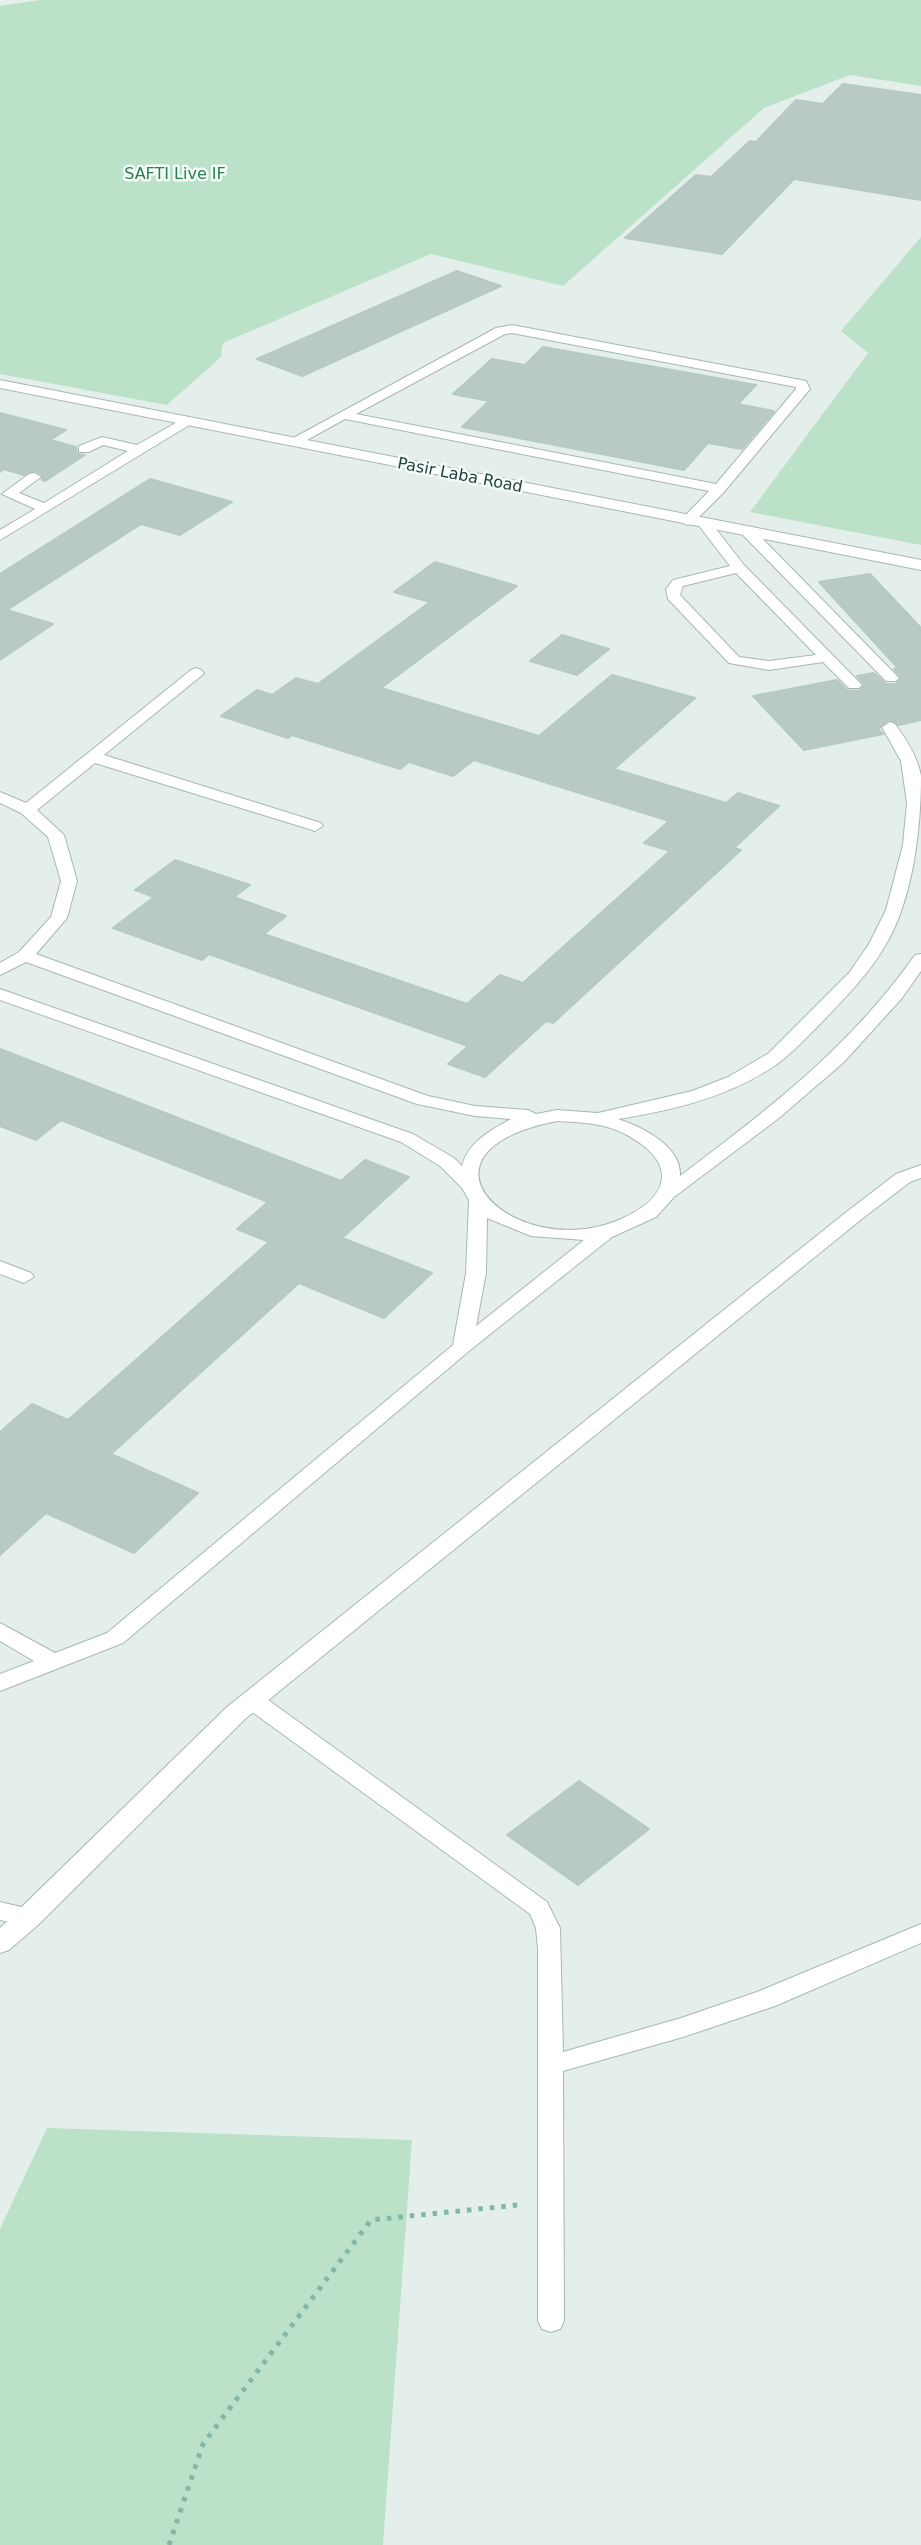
<!DOCTYPE html>
<html>
<head>
<meta charset="utf-8">
<style>
	body { margin:0 }
	canvas { display:block; background:#e4efeb }
</style>
</head>
<body>
<canvas width="921" height="2545"></canvas>
<script>
const context = document.querySelector('canvas').getContext('2d');
context.lineJoin = 'round';
function fill(path, color) { context.fillStyle = color; context.fill(path, 'evenodd'); }
function strokePath(path, color, width, dash) { context.strokeStyle = color; context.lineWidth = width; context.lineCap = dash ? 'butt' : 'round'; context.setLineDash(dash || []); context.stroke(path); }
function label(font, color, halo, rows, align = 'center') {
  context.font = font + ' "DejaVu Sans",sans-serif'; context.lineWidth = 5; context.setLineDash([]); context.textBaseline = 'middle'; context.strokeStyle = halo; context.fillStyle = color; for (const [text, x, y, turn = 0] of rows) {
    context.save(); context.translate(x, y); context.rotate((+turn || 0) * Math.PI / 180); context.textAlign = isNaN(turn) ? turn : align; if (halo) context.strokeText(text, 0, 0); context.fillText(text, 0, 0); context.restore();
  }
}
const green = new Path2D(`
	M40,0h881v86l-71,-11 -86,33 -201,178 -132,-32 -208,89 -2,14 -54,48 -167,-31v-368z
	M921,237v308l-171,-33 118,-159 -27,-22z
	M47,2128l365,12 -29,405h-383v-316z`);
const building = new Path2D(`
	M843,84l78,11v105l-127,-21 -72,75 -97,-16 71,-63 15,2 39,-36 6,1 40,-42 27,4z
	M457,271l44,15 -199,90 -45,-17z
	M543,347l213,38 -18,19 36,7 -32,38 -34,-6 -24,27 -222,-43 27,-26 -36,-7 39,-35 33,6z
	M0,413l66,17 -16,10 26,7 1,7 8,1 -40,26 -3,-1v-5l-7,-4 -11,4 -20,-6 -4,3z
	M150,479l82,23 -52,33 -39,-11 -134,86 46,14 -53,36v-86z
	M435,562l82,24 -136,102 158,48 73,-61 83,23 -81,71 112,34 12,-10 41,13 -45,42 7,2 -188,173 -7,-2 -61,56 -37,-13 20,-18 -259,-92 -7,6 -89,-32 41,-31 -19,-7 40,-30 75,25 -16,12 52,19 -22,18 203,70 33,-29 23,8 147,-132 -26,-8 25,-22 -195,-61 -21,16 -44,-14 -9,7 -108,-34 -4,3 -67,-22 36,-26 15,5 24,-17 22,6 112,-82 -36,-10z
	M870,574l51,54v92l-22,5 -10,-5 -11,9 5,5 -79,16 -51,-54 84,-16 10,10 12,1 6,-6 -8,-9 17,-3 12,11h10l6,-6 -8,-9 4,-1 -79,-86z
	M562,635l47,14 -32,26 -47,-14z
	M0,1049l341,132 24,-21 44,17 -67,61 90,35 -48,45 -85,-35 -188,171 87,39 -64,60 -88,-40 -46,42v-123l32,-28 36,16 201,-178 -32,-13 31,-27 -207,-82 -25,20 -36,-14z
	M579,1781l70,48 -71,56 -71,-50z`);
const path = new Path2D(`
	M169,2545l34,-101 168,-224 147,-15`);
const lane = new Path2D(`
	M512,325l289,55 5,1 4,8 -86,103 -32,32 -5,1 -7,-4 29,-30 -364,-72 -47,26h-10l-2,-3 210,-114zM512,333l284,54v2l-80,95 -360,-70 149,-80z
	M186,417l7,4 -2,3 -191,116v-10l35,-21 -33,-15 27,-20 5,-1 7,4 -22,16 25,10 84,-52 -25,-6 -14,7h-10v-6l23,-9 35,8z
	M704,519l5,1 35,45 115,117 3,3 -3,3h-10l-26,-26 -54,8 -40,-7 -61,-64 -2,-10 7,-9 57,-14 -33,-43zM736,573l80,82 -47,6 -30,-4 -59,-62 3,-9z
	M747,527l5,1 144,147 3,3 -3,3h-10l-144,-147v-6z
	M196,668l5,2 3,3 -3,3 -97,79 217,68 2,3 -8,5 -6,-2 -214,-66 -58,47 27,25 13,46 -10,37 -31,36 392,142 47,10 53,4 8,4 21,-4 41,3 94,-22 36,-14 41,-24 80,-80 20,-29 17,-34 17,-65 4,-42 -6,-42 -19,-34 8,-5 5,2c11,15 23,33 26,52 0,53 -8,124 -36,170 -17,29 -41,53 -64,77 -18,18 -35,37 -56,49 -45,27 -96,39 -147,47 24,8 64,27 62,57 89,-67 170,-129 235,-221l6,-1v17l-19,27 -58,64 -65,56 -105,79 -18,20 -44,20 -143,114 -346,292 -123,48v-17l34,-13 -34,-20v-18l55,30 52,-20 346,-288 13,-72 3,-73 -7,-12 -22,-22 -39,-24 -401,-142v-11l413,145 41,24 8,8c6,-24 29,-36 49,-47l-36,-3 -58,-12 -391,-142 -26,13v-12l19,-11 32,-35 10,-36 -13,-44 -27,-24 -21,-10v-11l26,11 165,-133zM557,1121c23,1 47,2 68,13 52,27 48,62 -4,85 -103,46 -226,-66 -64,-98zM487,1218l44,18 53,4 -108,86 10,-53z
	M0,1261l31,12 3,4 -10,6 -24,-9z
	M252,1692l8,2 287,208 13,26 3,124 118,-34 76,-26 164,-68v19l-146,63 -92,31 -120,34 1,250 -4,8 -9,3 -9,-3 -4,-8v-372l-2,-21 -6,-14 -286,-208 -3,-6 3,-6z
	M0,1902l38,9 4,6 -4,6 -8,3 -30,-6z`);
const street = new Path2D(`
	M0,380l921,180v10l-921,-182z
	M921,1165v13l-11,4 -47,36 -618,501 -206,205 -30,26 -9,3v-25l227,-221 622,-497 47,-36z`);
const farParknames = [
	["SAFTI Live IF",175,175]
];
const farStreetnames = [
	["Pasir Laba Road",460,476,11]
];
fill(green, '#bbe2c8');
fill(building, '#b9cac4');
strokePath(building, '#b6cac3', 2);
strokePath(lane, '#a6b8b3', 2);
strokePath(street, '#a6b8b3', 2);
strokePath(path, '#82b6a8', 5, [4.5, 7]);
fill(lane, '#fff');
fill(street, '#fff');
label('16px', '#277f4e', '#f6fbf9', farParknames);
label('16px', '#21433c', '#f6fbf9', farStreetnames);
</script>
</body>
</html>
